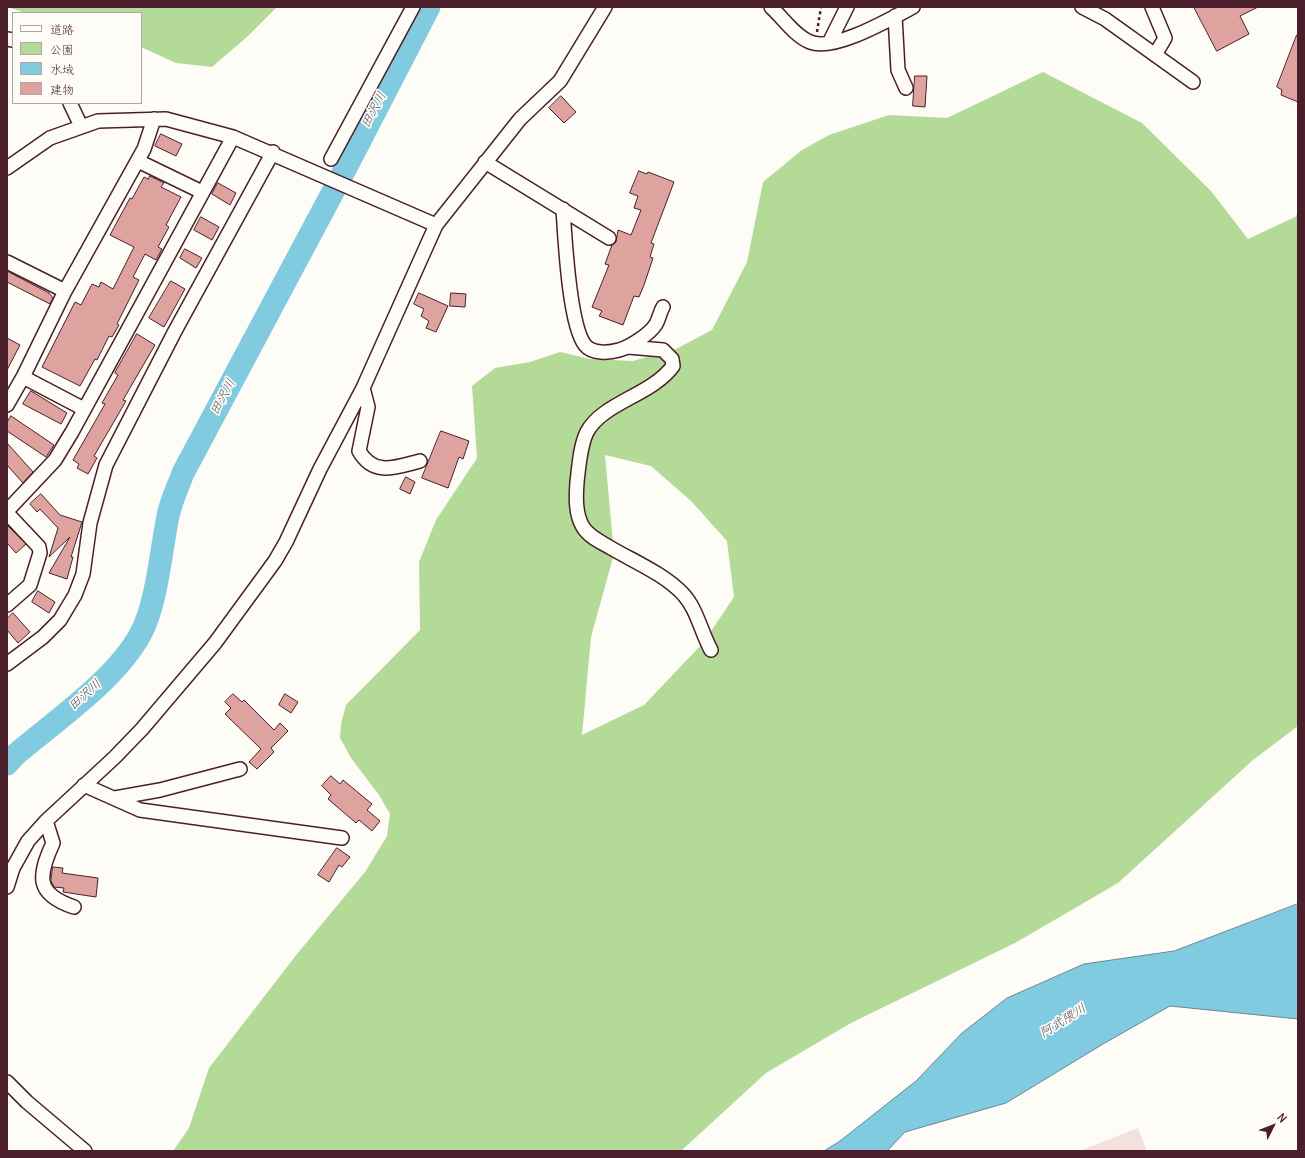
<!DOCTYPE html>
<html>
<head>
<meta charset="utf-8">
<style>
	body { margin:0 }
	#map { position:relative; width:1305px; height:1158px; overflow:hidden; background:#fdfcf7; font-family:Delius,"Klee One",sans-serif }
	canvas { display:block }
	.frame { position:absolute; inset:0; border:8px solid #4a1f2b; pointer-events:none }
	.legend { position:absolute; left:12px; top:12px; width:130px; height:92px; box-sizing:border-box; background:#fdfcf7; border:1px solid #b5a4a5; margin:0; padding:5px 7px; list-style:none; font-size:12px; color:#4a1f2b }
	.legend li { display:flex; align-items:center; gap:8px; height:20px }
	.legend b { width:20px; border:1px solid #b5a4a5 }
	.north { position:absolute; left:1253px; top:1106px; width:40px; height:40px; -webkit-text-stroke:3px #fdfcf7; paint-order:stroke; rotate:48deg; font-size:11px; font-weight:700; line-height:16px; text-align:center; color:#4a1f2b }
	.north::after { content:''; display:block; margin:auto; width:14px; height:18px; background:#4a1f2b; clip-path:polygon(50% 0,100% 100%,50% 72%,0 100%) }
</style>
</head>
<body>
<div id="map">
<canvas width="1305" height="1158"></canvas>
<div class="frame"></div>
<ul class="legend">
<li><b style="height:5px;background:#fdfcf7"></b>道路</li>
<li><b style="height:11px;background:#b3db97"></b>公園</li>
<li><b style="height:11px;background:#80cbe0"></b>水域</li>
<li><b style="height:11px;background:#dea39f"></b>建物</li>
</ul>
<div class="north">N</div>
</div>
<script>
const context = document.querySelector('canvas').getContext('2d');
context.lineJoin = 'round';
function fill(path, color) { context.fillStyle = color; context.fill(path, 'evenodd'); }
function strokePath(path, color, width, dash) { context.strokeStyle = color; context.lineWidth = width; context.lineCap = dash ? 'butt' : 'round'; context.setLineDash(dash || []); context.stroke(path); }
function label(font, color, halo, rows, align = 'center') {
  context.font = font + ' Delius,"Klee One",sans-serif'; context.lineWidth = 3.5; context.setLineDash([]); context.textBaseline = 'middle'; context.strokeStyle = halo; context.fillStyle = color; for (const [text, x, y, turn = 0] of rows) {
    context.save(); context.translate(x, y); context.rotate((+turn || 0) * Math.PI / 180); context.textAlign = isNaN(turn) ? turn : align; if (halo) context.strokeText(text, 0, 0); context.fillText(text, 0, 0); context.restore();
  }
}
const built = new Path2D(`
	M1138,1128l9,23h-68z`);
const green = new Path2D(`
	M7,7h270l-29,29 -36,31 -36,-4 -35,-16v-34h-115z
	M1043,72l99,51 69,68 37,48 47,-22 3,-4v513l-45,34 -135,123 -103,60 -164,80 -85,50 -85,78h-508l16,-23 20,-60 88,-114 68,-82 22,-36 3,-22 -11,-19 -28,-37 -11,-20 1,-14 5,-19 74,-75 -1,-68 17,-42 41,-62 -5,-72 23,-18 35,-6 30,-10 30,7 43,2 43,-12 36,-19 35,-68 16,-80 39,-32 27,-15 60,-20 58,3zM605,455l46,11 40,35 36,40 7,56 -31,46 -59,62 -62,30 9,-98 23,-83z`);
const water = new Path2D(`
	M1298,904v115l-128,-13 -67,38 -97,59 -101,29 -18,19h-63l16,-10 76,-60 46,-48 45,-35 77,-34 90,-13z`);
const stream = new Path2D(`
	M415,7l9,9`);
const river = new Path2D(`
	M7,764l8,-9c40,-34 102,-76 126,-122 16,-30 20,-83 27,-117 3,-15 10,-29 15,-43l168,-315 78,-151`);
const building = new Path2D(`
	M1194,7h64l-18,9 9,18 -32,17z
	M1297,35h1v67l-17,-7 1,-5 -5,-3z
	M915,76h12l-2,31 -12,-1z
	M561,96l15,16 -12,11 -15,-15z
	M161,134l21,10 -6,12 -21,-10z
	M639,171l8,3 1,-2 26,10 -23,61 3,1 -4,13 3,1 -9,27 -5,12 -5,-1 -11,29 -24,-9 3,-5 -10,-4 17,-42 -4,-1 7,-19 4,-3 2,-12 13,5 10,-25 -7,-2 4,-12 -8,-3z
	M150,176l14,7 -3,4 20,10 -15,28 3,2 -11,20 4,2 -6,11 -11,-6 -12,23 6,3 -22,44 2,1 -7,12 -3,-1 -12,24 -2,-1 -15,27 -38,-19 33,-65 6,3 11,-21 7,3 2,-5 12,7 21,-42 -24,-12 20,-37 2,1 12,-22 4,2z
	M218,183l18,10 -6,12 -18,-11z
	M201,217l18,10 -7,13 -18,-10z
	M185,249l17,9 -6,10 -16,-10z
	M7,271l42,22 4,5 -3,6 -43,-22z
	M171,281l14,8 -21,38 -15,-9z
	M419,293l29,13 -12,26 -10,-4 3,-7 -8,-5 3,-7 -10,-5z
	M451,293l15,1 -1,13 -15,-1z
	M137,334l18,11 -32,55 3,1 -32,55 3,2 -9,16 -11,-6 2,-4 -6,-4 32,-56 -3,-1 16,-28 -3,-2z
	M7,338l13,7 -13,25z
	M31,391l36,22 -6,11 -38,-20z
	M11,416l43,29 -8,12 -39,-26v-8z
	M441,431l28,10 -6,18 -4,-2 -11,31 -26,-10z
	M7,443l26,29 -10,11 -16,-18z
	M406,477l9,5 -5,12 -10,-5z
	M41,494l19,21 22,7 -11,35h2l-6,22 -18,-6 21,-36 -21,20 9,-29 -18,-19 -3,3 -7,-8z
	M7,525l19,19 -10,9 -9,-10z
	M38,591l17,11 -6,11 -17,-11z
	M13,613l17,19 -12,11 -11,-13v-11z
	M233,694l9,8 2,-2 30,30 6,-7 8,8 -17,17 3,4 -17,17 -8,-7 12,-13 -36,-35 6,-6 -6,-6z
	M285,694l13,8 -7,11 -12,-8z
	M331,776l9,8 3,-4 29,24 -5,6 13,11 -8,10 -13,-11 -3,3 -28,-24 3,-4 -9,-9z
	M337,848l13,9 -8,10 -3,-2 -10,17 -11,-7z
	M53,867l10,1 -1,5 36,5 -2,19 -33,-5 1,-4 -10,-1 -3,-6z`);
const path = new Path2D(`
	M817,32l4,-25`);
const minor = new Path2D(`
	M771,7c12,11 24,29 39,35 24,10 80,-23 103,-35
	M1082,7l23,12 88,63
	M1152,7l13,31 -10,17
	M895,16l3,54 8,18
	M7,39l6,1
	M829,43l18,-36
	M70,103l11,23
	M331,159l82,-152
	M138,161l64,31
	M485,162l124,76
	M7,168l43,-30 48,-17 68,-2 67,18 203,88
	M563,209c2,29 6,116 22,136 7,9 24,8 34,5 11,-3 31,-16 37,-26 3,-5 4,-12 7,-17
	M7,262l58,29
	M628,347l35,3 9,9 1,7c-21,29 -71,37 -86,66 -7,14 -8,34 -10,50 -1,14 -2,32 6,45 6,10 18,15 28,21 24,14 53,26 72,46 14,15 18,38 28,56
	M23,377l61,32
	M363,388l5,19 -9,44c15,26 37,16 61,10
	M7,405l16,-28 42,-86 79,-142 10,-30
	M7,511l48,-51 17,-28 161,-295
	M7,513l32,34 1,6 -10,32 -23,20
	M7,664l36,-27 17,-17 15,-25 8,-21 7,-51 16,-58 69,-134 98,-179
	M84,785l56,25 202,28
	M115,798l45,-8 80,-21
	M46,821l7,22c-15,33 -18,51 21,64
	M7,887l6,-19 15,-27 18,-20 69,-64 27,-28 73,-86 60,-82 11,-19 34,-73 43,-81 73,-163 84,-106 40,-38 45,-74
	M7,1082l20,20 58,49`);
const waterNames = [
	["田沢川",374,110,-62],
	["田沢川",223,397,-62],
	["田沢川",85,695,-42],
	["阿武隈川",1063,1021,-32]
];
fill(built, '#f4e1dd');
fill(green, '#b3db97');
fill(water, '#80cbe0');
strokePath(water, '#6a8698', 1);
strokePath(stream, '#6a8698', 4);
strokePath(river, '#80cbe0', 23);
fill(building, '#dea39f');
strokePath(building, '#4a1f2b', 1);
strokePath(minor, '#4a1f2b', 16);
strokePath(path, '#4a1f2b', 2.5, [3, 3]);
strokePath(minor, '#fdfcf7', 13);
label('italic 13px', '#5a5361', '#fdfcf7', waterNames);
</script>
</body>
</html>
